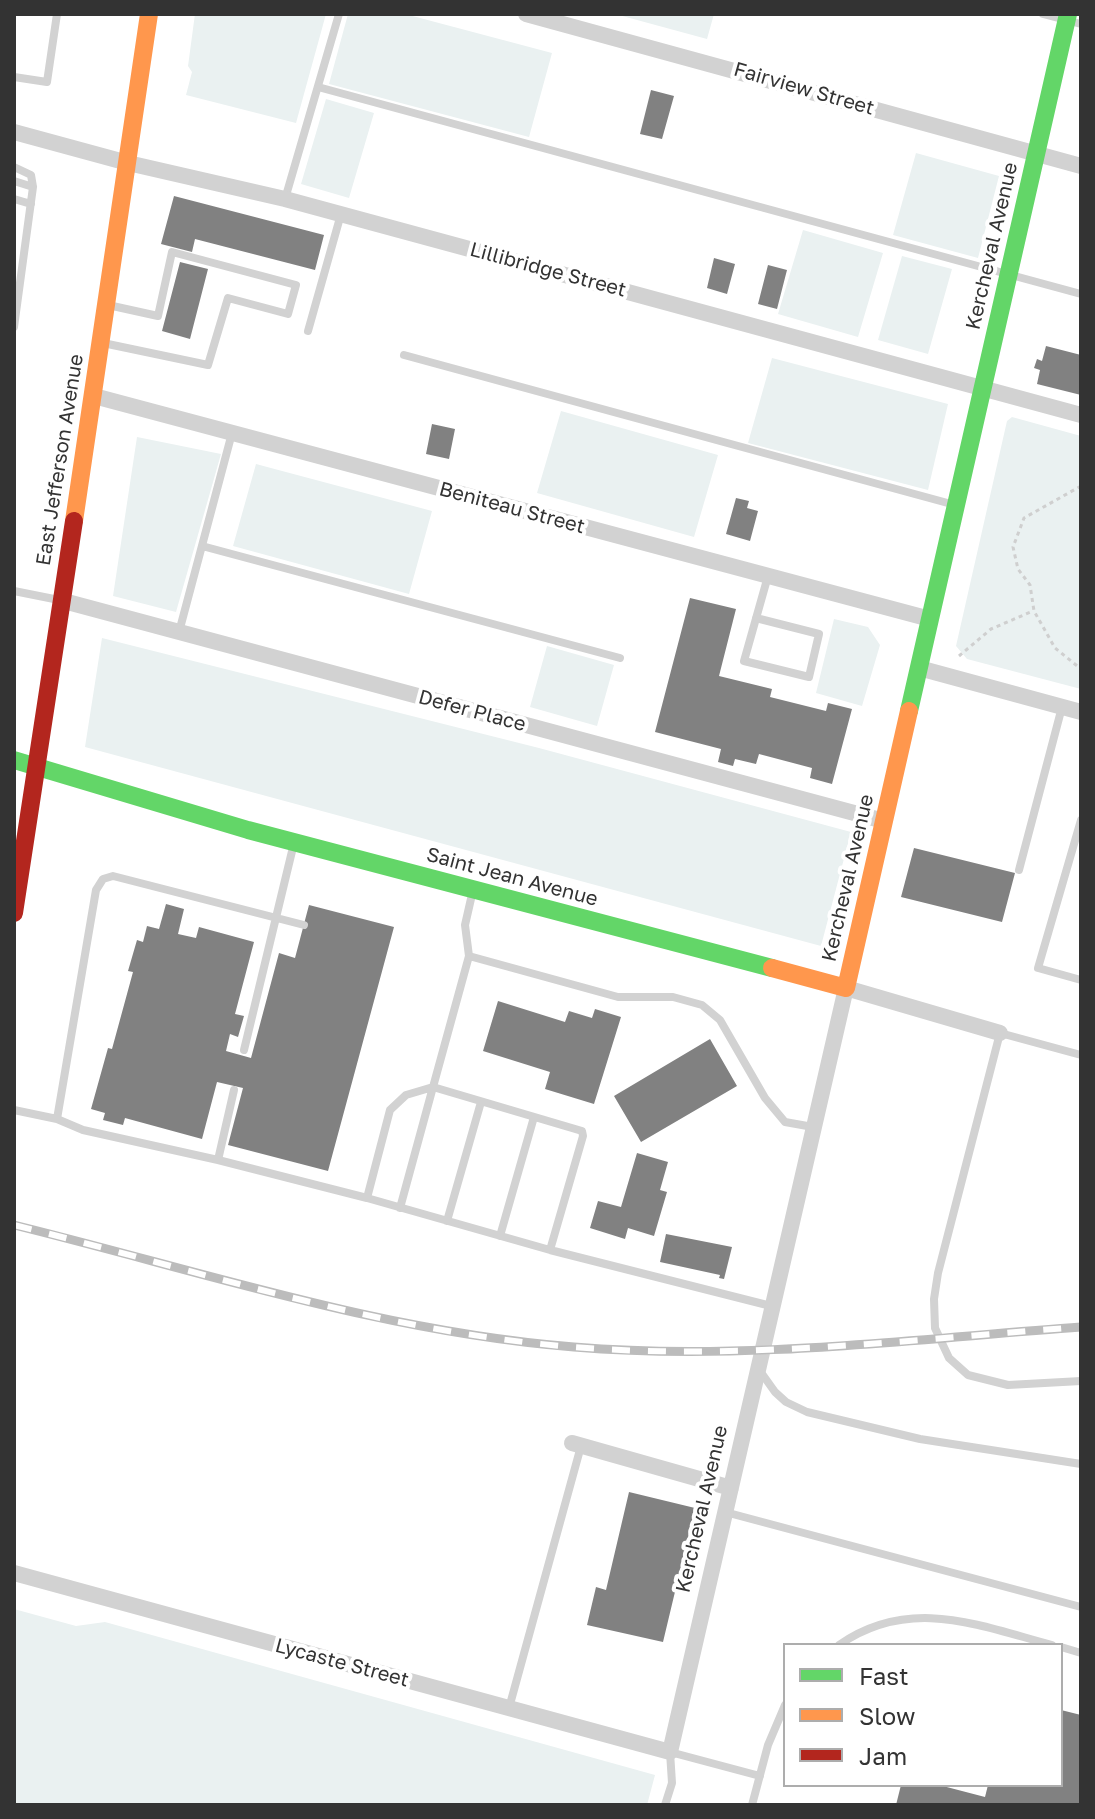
<!DOCTYPE html>
<html>
<head>
<meta charset="utf-8">
<style>
	body { margin:0 }
	#map { position:relative; width:1095px; height:1819px; overflow:hidden; background:#fff; font-family:"Golos Text",sans-serif }
	canvas { display:block }
	.frame { position:absolute; inset:0; border:16px solid #333; pointer-events:none }
	.legend { position:absolute; left:783px; top:1643px; width:280px; height:144px; box-sizing:border-box; background:#fff; border:2px solid #adadad; margin:0; padding:10px 14px; list-style:none; font-size:24px; color:#333 }
	.legend li { display:flex; align-items:center; gap:16px; height:40px }
	.legend b { width:40px; border:2px solid #adadad }
</style>
</head>
<body>
<div id="map">
<canvas width="1095" height="1819"></canvas>
<div class="frame"></div>
<ul class="legend">
<li><b style="height:10px;background:#63d668"></b>Fast</li>
<li><b style="height:10px;background:#ff974d"></b>Slow</li>
<li><b style="height:10px;background:#b3261e"></b>Jam</li>
</ul>
</div>
<script>
const context = document.querySelector('canvas').getContext('2d');
context.lineJoin = 'round';
function fill(path, color) { context.fillStyle = color; context.fill(path, 'evenodd'); }
function strokePath(path, color, width, dash) { context.strokeStyle = color; context.lineWidth = width; context.lineCap = dash ? 'butt' : 'round'; context.setLineDash(dash || []); context.stroke(path); }
function label(font, color, halo, rows, align = 'center') {
  context.font = font + ' "Golos Text",sans-serif'; context.lineWidth = 8; context.setLineDash([]); context.textBaseline = 'middle'; context.strokeStyle = halo; context.fillStyle = color; for (const [text, x, y, turn = 0] of rows) {
    context.save(); context.translate(x, y); context.rotate((+turn || 0) * Math.PI / 180); context.textAlign = isNaN(turn) ? turn : align; if (halo) context.strokeText(text, 0, 0); context.fillText(text, 0, 0); context.restore();
  }
}
const green = new Path2D(`
	M195,14h131l-30,109 -110,-28 6,-23 -4,-6z
	M348,14h57l147,39 -23,84 -200,-53z
	M615,14h99l-7,25z
	M326,99l48,14 -25,85 -48,-14z
	M916,153l83,23 -21,82 -85,-23z
	M803,230l80,23 -25,84 -80,-23z
	M902,256l50,13 -24,85 -50,-14z
	M772,358l176,46 -20,86 -180,-47z
	M561,411l157,44 -24,82 -157,-44z
	M1012,417l69,19v253l-114,-30 -11,-13 51,-225z
	M137,437l84,17 -45,158 -63,-16z
	M256,464l176,47 -23,83 -176,-48z
	M834,619l34,8 12,18 -18,61 -46,-13z
	M102,638l437,110 312,84 -30,114 -736,-199z
	M547,646l67,19 -17,61 -67,-19z
	M14,1609l62,17 29,-4 550,153 -8,30h-633z`);
const building = new Path2D(`
	M651,90l23,6 -12,43 -22,-5z
	M174,196l150,39 -9,35 -120,-31 -3,13 -31,-8z
	M714,258l21,6 -8,30 -20,-6z
	M180,262l28,7 -18,70 -28,-8z
	M768,265l19,5 -10,39 -19,-5z
	M1046,346l35,9v40l-44,-11 3,-14 -6,-2 3,-9 5,2z
	M432,424l23,5 -6,30 -23,-5z
	M736,498l13,3 -2,7 11,3 -8,30 -24,-7z
	M690,598l46,11 -17,67 53,13 -2,8 56,14 2,-8 24,6 -20,75 -22,-6 2,-10 -53,-14 -3,10 -21,-5 -2,7 -15,-4 3,-13 -66,-17z
	M914,848l101,25 -13,49 -101,-25z
	M166,904l18,5 -6,25 18,4 3,-11 55,15 -19,72 9,2 -6,21 -8,-3 -4,17 25,7 28,-105 16,5 14,-53 85,22 -66,244 -100,-26 15,-57 -26,-6 -15,57 -77,-21 -2,7 -20,-5 2,-7 -14,-4 17,-61 4,1 21,-77 -5,-1 9,-31 6,2 4,-16 12,3z
	M498,1001l67,21 4,-11 23,7 3,-9 26,8 -27,87 -49,-15 5,-17 -67,-21z
	M710,1039l27,47 -96,56 -27,-46z
	M637,1153l31,9 -8,28 7,2 -13,44 -26,-8 -3,11 -35,-11 8,-27 23,6z
	M666,1234l66,13 -8,32 -5,-1 1,-3 -60,-13z
	M629,1492l66,16 -32,134 -76,-17 9,-38 10,3z
	M1061,1710l20,5v90h-185l5,-20h38l46,12 3,-12h73z`);
const path = new Path2D(`
	M1081,486l-57,32 -11,29 5,22 12,16 4,26 21,37 26,21
	M959,656l32,-27 42,-18`);
const lane = new Path2D(`
	M1043,14l38,10
	M14,77l33,5 10,-68
	M318,87l763,207
	M14,167l17,8 2,12 -19,140
	M14,181l19,6
	M14,199l17,5
	M285,199l54,-185
	M308,331l33,-117
	M103,343l105,22 20,-67 60,16 8,-29 -124,-33 -14,64 -50,-11
	M404,355l551,150
	M202,546l418,112
	M14,591l45,9
	M756,618l63,16 -10,43 -65,-16 24,-85
	M179,632l53,-199
	M1081,820l-43,148 43,12
	M1019,870l43,-163
	M473,890l-8,35 4,31 -36,131 -27,8 -16,15 -23,88 183,52 221,56
	M469,956l149,41h55l29,8 18,15 45,78 20,24 28,5
	M244,1050l50,-207
	M1081,1055l-81,-22 -62,240 -4,26 1,29 14,30 19,17 40,10 73,-4
	M14,1110l43,9 26,11 135,30 149,38
	M57,1119l39,-229 7,-11 10,-3 191,49
	M218,1160l16,-70
	M400,1208l33,-121 149,44 1,5 -33,114
	M447,1221l34,-119
	M500,1236l34,-119
	M760,1371l15,21 11,10 21,10 113,27 161,25
	M725,1512l356,95
	M839,1645c71,-49 138,-20 213,0
	M1061,1647l20,6
	M509,1708l72,-262
	M665,1805l7,-22 -2,-31 90,24
	M752,1805l16,-60 17,-40`);
const street = new Path2D(`
	M526,14l555,152
	M14,132l114,31 157,36 796,216
	M94,396l836,223
	M60,600l824,221
	M919,668l162,44
	M572,1443l159,45
	M14,1573l656,179 176,-764 154,45`);
const fast = new Path2D(`
	M909,711l159,-697
	M14,760l234,70 524,138`);
const slow = new Path2D(`
	M74,521l75,-507
	M772,968l74,20 63,-277`);
const jam = new Path2D(`
	M14,913l60,-392`);
const rail = new Path2D(`
	M14,1225c187,46 368,107 560,122 169,14 339,-8 507,-20`);
const streetNames = [
	["Fairview Street",804,89,16],
	["Kercheval Avenue",992,246,-77],
	["Lillibridge Street",548,270,15],
	["East Jefferson Avenue",60,460,-81],
	["Beniteau Street",512,508,15],
	["Defer Place",472,711,15],
	["Saint Jean Avenue",512,877,15],
	["Kercheval Avenue",848,878,-77],
	["Kercheval Avenue",702,1509,-77],
	["Lycaste Street",342,1663,15]
];
fill(green, '#eaf1f1');
fill(building, '#818181');
strokePath(path, '#cfcfcf', 3, [4, 4]);
strokePath(lane, '#d2d2d2', 8);
strokePath(street, '#d2d2d2', 16);
strokePath(fast, '#63d668', 18);
strokePath(slow, '#ff974d', 18);
strokePath(jam, '#b3261e', 18);
strokePath(rail, '#bcbcbc', 9);
strokePath(rail, '#fff', 6, [18]);
label('20px', '#333', '#fff', streetNames);
</script>
</body>
</html>
